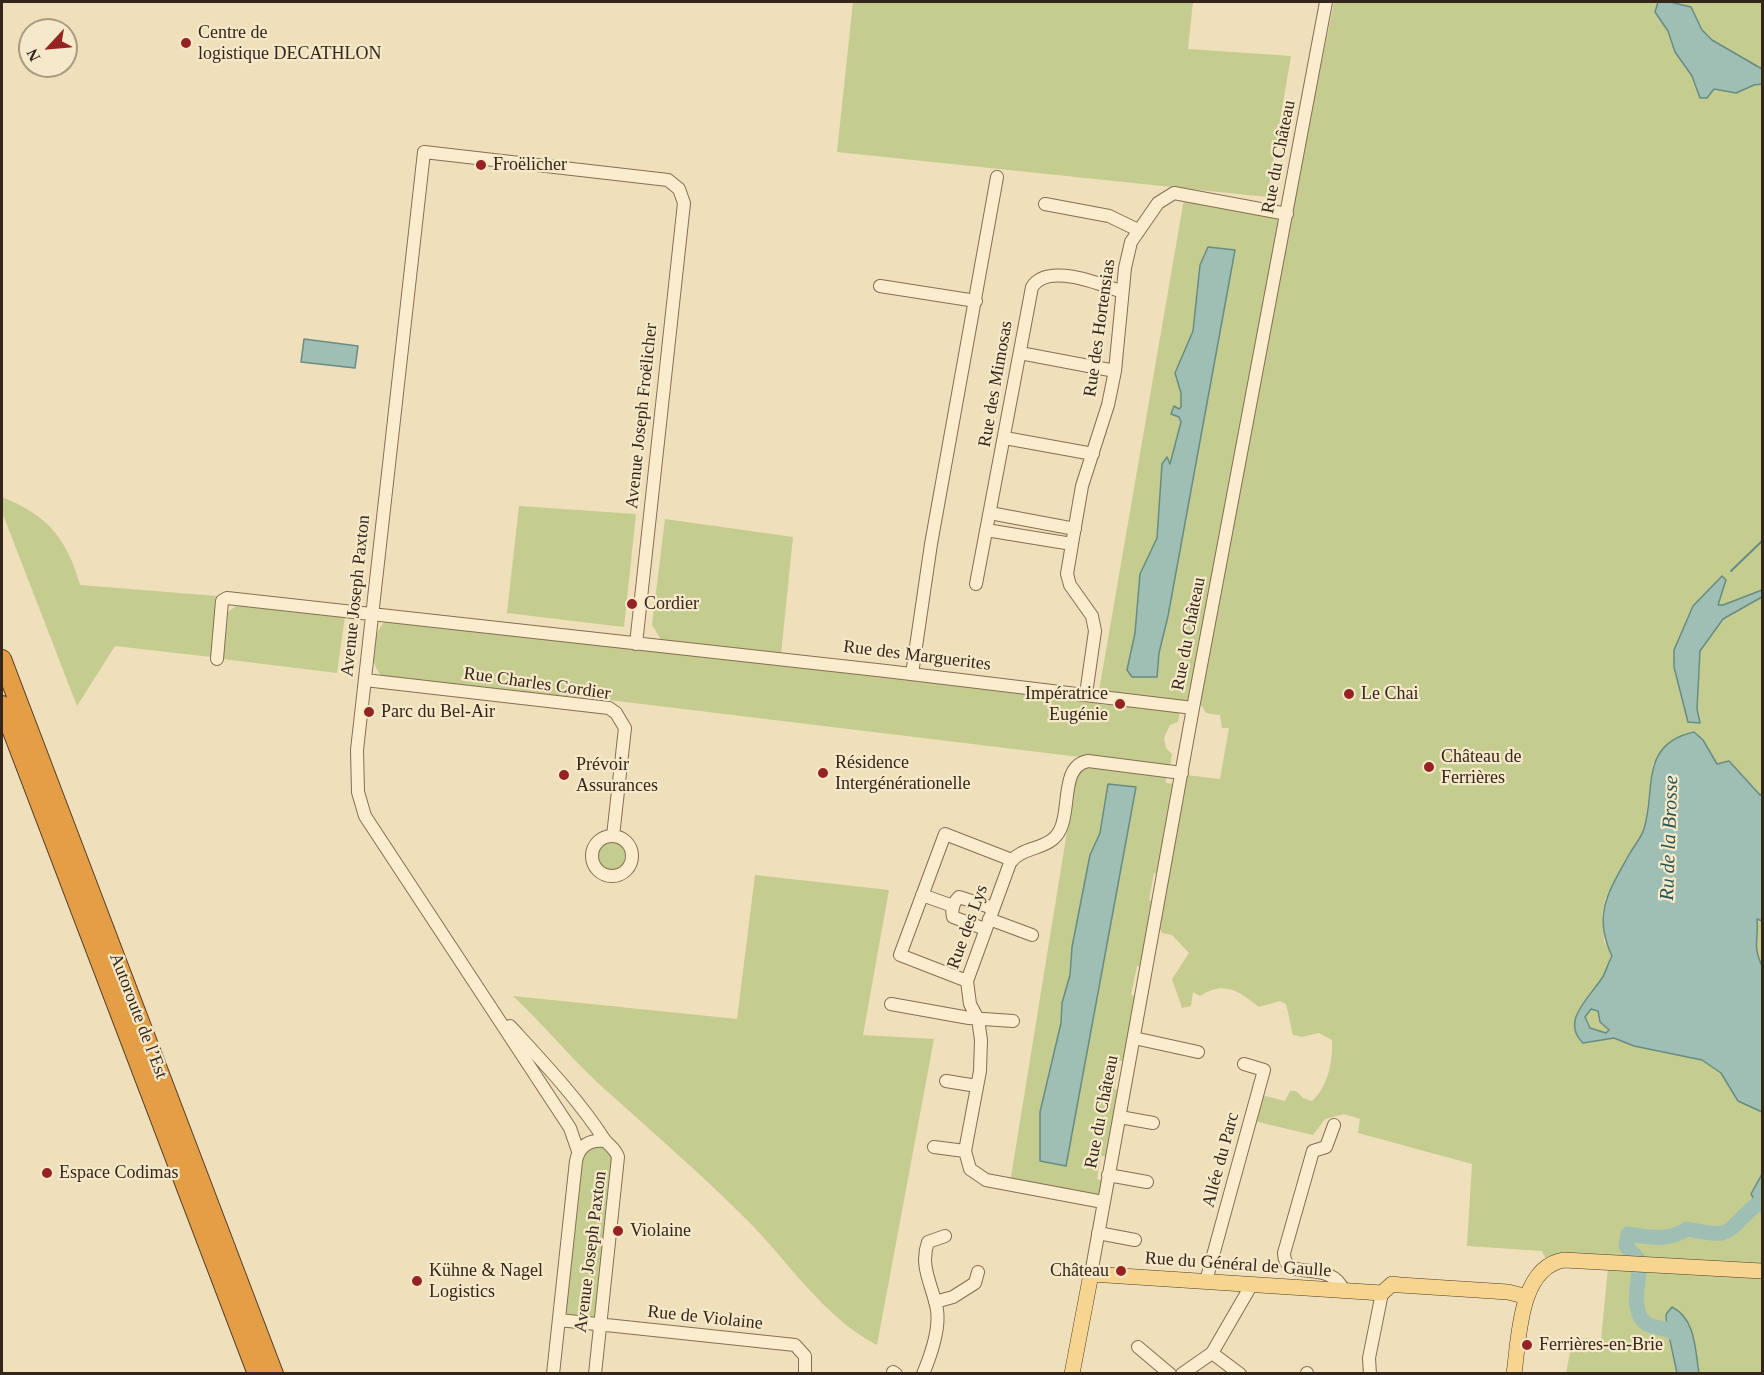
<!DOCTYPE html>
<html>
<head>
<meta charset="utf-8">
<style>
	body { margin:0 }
	#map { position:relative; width:1764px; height:1375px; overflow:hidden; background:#efdfba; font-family:Georgia,serif }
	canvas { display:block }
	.frame { position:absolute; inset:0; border:3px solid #34261a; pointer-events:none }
	.north { position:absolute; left:18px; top:18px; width:60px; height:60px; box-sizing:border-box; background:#f6e9ca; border:2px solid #a89b84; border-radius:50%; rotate:244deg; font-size:16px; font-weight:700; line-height:24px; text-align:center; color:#34261a }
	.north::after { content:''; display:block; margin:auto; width:21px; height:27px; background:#962324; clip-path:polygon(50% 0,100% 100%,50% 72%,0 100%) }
</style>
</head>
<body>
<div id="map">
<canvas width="1764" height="1375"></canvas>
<div class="frame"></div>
<div class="north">N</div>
</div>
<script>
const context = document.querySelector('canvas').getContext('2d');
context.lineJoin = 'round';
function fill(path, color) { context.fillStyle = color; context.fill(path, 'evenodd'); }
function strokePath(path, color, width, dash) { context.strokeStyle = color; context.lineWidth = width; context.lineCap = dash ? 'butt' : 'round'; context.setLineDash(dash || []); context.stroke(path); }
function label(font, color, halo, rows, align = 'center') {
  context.font = font + ' Georgia,serif'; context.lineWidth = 4.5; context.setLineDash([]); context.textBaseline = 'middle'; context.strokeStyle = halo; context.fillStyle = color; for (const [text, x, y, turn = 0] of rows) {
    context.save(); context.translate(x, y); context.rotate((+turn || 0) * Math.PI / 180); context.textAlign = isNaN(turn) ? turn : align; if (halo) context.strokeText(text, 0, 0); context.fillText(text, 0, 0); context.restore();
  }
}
const green = new Path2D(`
	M853,2h340l-5,47 103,7 -24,141 -430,-45z
	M1334,2h428v792l-2,1 -31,-34 -11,4 -15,-25 -50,23 -9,67 -39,69 -3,15 2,27 8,15c-4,7 -6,16 -10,22 -15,24 -35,31 -22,63l6,2 28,-5 20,8 68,14 19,13 17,28 24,11v62l-11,20 6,10 5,-1v170h-196l7,-36 28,3 7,-72 -48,-5 -15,-5 -3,-7 -75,-5 5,-82 -114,-31 2,-14 -16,-5 -19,5 -12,16 -59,-14 7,-26 24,6 5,-10h6l7,7 9,3c16,-14 21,-40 20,-61l-13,-7 -17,4 -9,-2 -7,-31 -6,-3 -21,6c-20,-16 -35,-27 -59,-11l-7,-4 -2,14 -9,2 -10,-29 17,-26 -17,-18 -10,-2 -4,-7 28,-151 34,4 9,-51h-7l-2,-13 -14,-2 -4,-7 -13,-4 -90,-11 85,-492 108,23 -2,-5z
	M2,497c45,18 65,41 78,88l137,11 -6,61 -96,-11 -38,60 -75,-194z
	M519,506l117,8 -12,113 -117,-14z
	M665,519l128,18 -12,117 -119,-13 -10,-16z
	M236,606l109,10 -8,57 -114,-14 5,-47z
	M396,620l702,79 1,5 26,3 2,-5 53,8 -2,12 -8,3 -6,13 2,10 6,6 -2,13 -75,-8 -1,-4 -14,2 -471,-57 -223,-21c-19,-12 -15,-41 -2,-57z
	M1082,766l84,8v9l9,1 -13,90 -8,-1 -5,27 8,2 -13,65 -7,-1 -6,29 8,2 -13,64h-7l-5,28 7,2 -12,66 -8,-1 -4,23 7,2 -7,16 -87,-14 67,-413z
	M597 856a14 14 0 1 1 28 0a14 14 0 1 1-28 0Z
	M755,875l134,15 -26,145 71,4 -57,306c-54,-28 -88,-83 -130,-125 -48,-48 -98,-91 -148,-136 -30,-28 -56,-60 -86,-88l224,23z
	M1756,919l6,2v45c-10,-22 -3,-25 -6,-47z
	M1591,1009l7,2 4,13 7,7 -3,2 -16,-5 -5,-11z
	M601,1144l14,14 -18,154 -6,7 -24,-4 -2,-6 16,-149 11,-15z`);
const water = new Path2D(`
	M1658,2h12l21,5 11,23 10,10 50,29v15l-8,1 -18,8 -22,-4 -7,9h-7l-8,-22 -17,-24 -7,-21 -13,-19z
	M1208,247l27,3 -67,366 -9,37 -2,24h-25l-5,-7 8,-37 5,-59 17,-36 5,-74 5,-7 3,7 11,-42 -2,-5 -8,-3 3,-8 5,3 2,-2v-14l-6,-20 18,-42 7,-66z
	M304,339l54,7 -3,22 -54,-6z
	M1722,576l4,4 -8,25h5l39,-15v7l-39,22 -23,32 -3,58 3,14 -12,-1 -14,-55v-17l19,-44z
	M1694,732l9,8 14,24 12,-3 31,34 2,-1v127l-5,-2c2,22 -5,25 5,47v146l-24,-11 -17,-28 -19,-13 -68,-14 -20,-8 -31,5c-23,-22 7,-46 19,-65 4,-6 6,-15 10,-22 -20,-42 -3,-65 18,-103 4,-7 11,-15 14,-24 12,-39 -5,-85 50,-97zM1591,1009l7,2 2,11 9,8 -3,3 -16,-5 -5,-11z
	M1108,784l28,3 -70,379 -26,-5v-49l21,-89 1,-20 8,-28 2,-28 18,-92 10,-22z
	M1762,1174v29l-5,1 -6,-10z
	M1672,1307c24,12 23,43 27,66h-22c-2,-10 -12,-53 -11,-58 1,-3 4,-5 6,-8z`);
const stream = new Path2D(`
	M1731,571l31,-30`);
const river = new Path2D(`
	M1638,1259l-12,-13 2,-12c21,3 39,8 59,-5 48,10 36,4 70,-25
	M1639,1271c-1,13 -6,35 2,47 8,14 29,5 40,22 5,8 5,24 6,34`);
const minor = new Path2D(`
	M1045,204l64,12 29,14
	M880,286l96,15
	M1020,353l95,18
	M1005,438l88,16
	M990,513l85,16
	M986,530l86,14
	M976,584l56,-297c15,-25 69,-3 90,5
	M217,659l5,-58 5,-3 659,73 307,37
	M912,674l19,-130 66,-367
	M365,680l244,28 7,5 9,15 -12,108
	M1086,694l9,-63 -3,-15 -22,-31 -3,-11 5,-30 10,-58 26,-81 7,-34 10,-103 6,-26 27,-39 16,-10 113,21
	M592 856a20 20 0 1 1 40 0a20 20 0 1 1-40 0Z
	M922,895l31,11
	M989,919l43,16
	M985,929l-32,-12c-2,-8 1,-15 6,-20l34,11
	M967,981l-67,-26 45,-121 67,26
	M891,1004l78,14 44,3
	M510,1026c33,36 68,73 94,113 5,7 11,9 14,18l-23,217
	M1134,1038l64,14
	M946,1081l31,5
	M1120,1117l33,6
	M1334,1125l-8,22 -13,4 -29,102c0,31 46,4 60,38
	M934,1147l31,4
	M578,1151l-8,-23 -205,-312 -7,-24 -1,-42 67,-598 244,28 11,9 5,14 -48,441
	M1108,1175l39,7
	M1103,1202l-117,-22 -16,-11 -5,-18 15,-80 1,-31 -3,-21 -8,-15 -3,-23 43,-118c12,-18 40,-12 50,-33 11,-20 0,-64 28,-69l94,12
	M1098,1233l37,7
	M1091,1274l102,-566 133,-706
	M1206,1281l58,-211 -20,-6
	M935,1302l18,-5 22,-14 3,-11
	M559,1320l236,25 10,11v18
	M1138,1347l32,27
	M1212,1353l28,21
	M893,1372l3,2
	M553,1374l23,-213c3,-15 13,-22 29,-20
	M923,1374c8,-19 17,-44 14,-64 -4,-24 -18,-43 -9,-68l17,-6
	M1182,1374l30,-21 40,-69
	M1307,1374v-1
	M1370,1374l-1,-16 13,-65`);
const major = new Path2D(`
	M1072,1374l19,-100 291,19 10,-9 8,1 108,7 16,4
	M1514,1374c5,-35 5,-107 50,-114l198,11`);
const highway = new Path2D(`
	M2,659l272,715
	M2,705l255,669`);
const markers = [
	[186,43,6,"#962324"],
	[481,165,6,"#962324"],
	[632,604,6,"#962324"],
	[1349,694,6,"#962324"],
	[1120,704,6,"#962324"],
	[369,712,6,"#962324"],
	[1429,767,6,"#962324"],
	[823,773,6,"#962324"],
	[564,775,6,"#962324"],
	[47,1173,6,"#962324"],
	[618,1231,6,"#962324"],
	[1121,1271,6,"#962324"],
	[417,1281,6,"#962324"],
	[1527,1345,6,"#962324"]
];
const poiNames = [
	["Centre de",198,33],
	["logistique DECATHLON",198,54],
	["Froëlicher",493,165],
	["Cordier",644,604],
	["Impératrice",1108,694,"right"],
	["Eugénie",1108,715,"right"],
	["Le Chai",1361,694],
	["Parc du Bel-Air",381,712],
	["Château de",1441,757],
	["Ferrières",1441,778],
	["Résidence",835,763],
	["Intergénérationelle",835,784],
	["Prévoir",576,765],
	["Assurances",576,786],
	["Espace Codimas",59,1173],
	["Violaine",630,1231],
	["Kühne & Nagel",429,1271],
	["Logistics",429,1292],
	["Château",1109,1271,"right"],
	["Ferrières-en-Brie",1539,1345]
];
const streetNames = [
	["Rue du Château",1279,157,-79],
	["Rue des Hortensias",1100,328,-82],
	["Rue des Mimosas",996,384,-80],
	["Avenue Joseph Froëlicher",642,416,-84],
	["Avenue Joseph Paxton",356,596,-84],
	["Rue du Château",1189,634,-79],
	["Rue des Marguerites",917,656,7],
	["Rue Charles Cordier",537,684,8],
	["Rue des Lys",968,927,-70],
	["Autoroute de l’Est",138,1016,69],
	["Rue du Château",1102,1112,-79],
	["Allée du Parc",1221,1160,-75],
	["Avenue Joseph Paxton",591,1252,-83],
	["Rue du Général de Gaulle",1238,1265,4],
	["Rue de Violaine",705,1318,6]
];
const waterNames = [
	["Ru de la Brosse",1670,838,-88]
];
fill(green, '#c5cc8f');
fill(water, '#9fbfb5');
strokePath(water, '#678c83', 1.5);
strokePath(stream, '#678c83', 2);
strokePath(river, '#9fbfb5', 15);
strokePath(minor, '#866e54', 14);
strokePath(major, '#533c29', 16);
strokePath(highway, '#533c29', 20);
strokePath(minor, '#faeccd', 12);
strokePath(major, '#f5d58f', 15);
strokePath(highway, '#e39e46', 18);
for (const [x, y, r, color] of markers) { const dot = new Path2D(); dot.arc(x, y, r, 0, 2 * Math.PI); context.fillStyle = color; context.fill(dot); strokePath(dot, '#f6e9ca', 2); }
label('18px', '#34261a', '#f6e9ca', poiNames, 'left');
label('18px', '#34261a', '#f6e9ca', streetNames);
label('italic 20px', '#285552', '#f6e9ca', waterNames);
</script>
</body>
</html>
